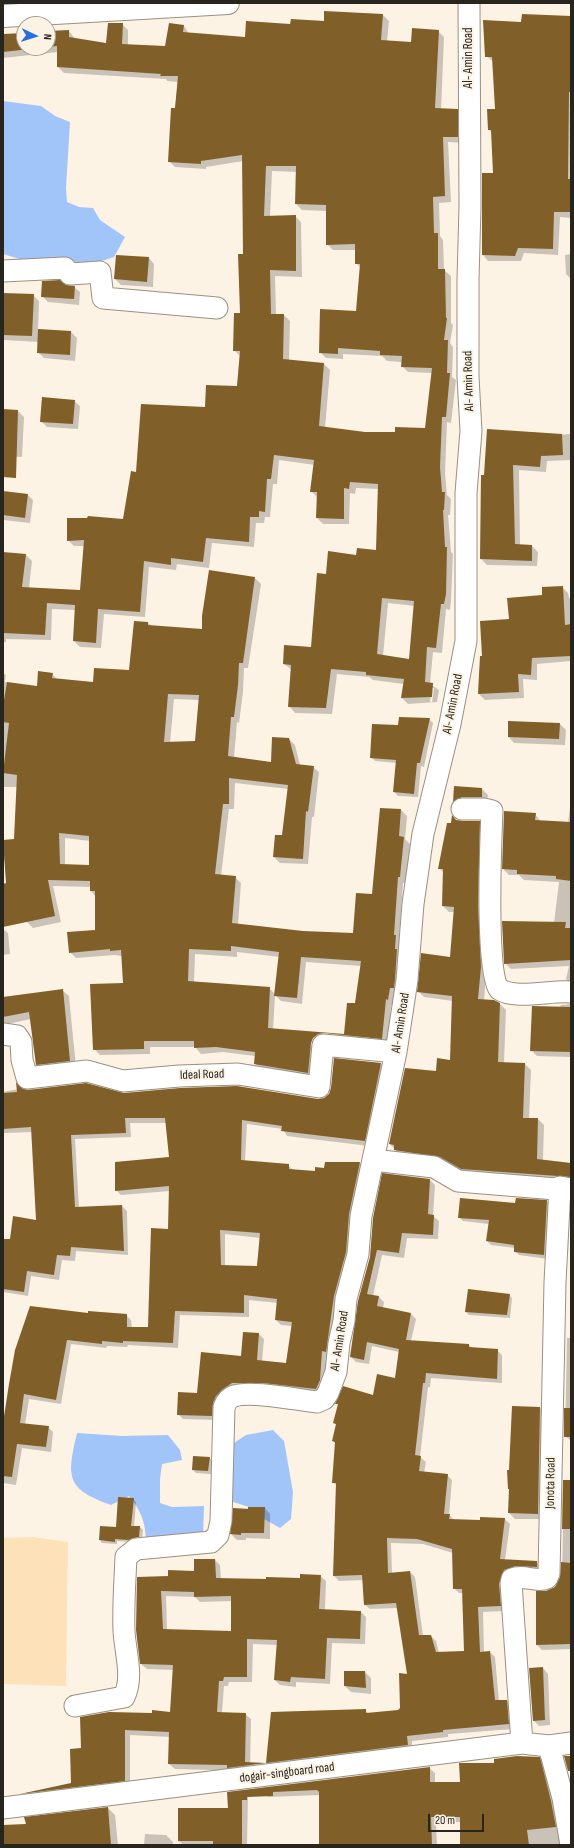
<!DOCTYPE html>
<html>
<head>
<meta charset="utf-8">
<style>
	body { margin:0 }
	#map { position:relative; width:574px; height:1848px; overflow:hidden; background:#fdf3e5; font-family:"Sofia Sans Condensed",sans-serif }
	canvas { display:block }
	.frame { position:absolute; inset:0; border:4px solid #28251f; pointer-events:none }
	.north { position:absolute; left:16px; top:16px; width:40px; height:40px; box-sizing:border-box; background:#fdf3e5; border:1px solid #a8a196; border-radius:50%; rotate:94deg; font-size:11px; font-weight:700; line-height:16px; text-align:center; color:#28251f }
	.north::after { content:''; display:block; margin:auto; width:14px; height:18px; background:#2571dc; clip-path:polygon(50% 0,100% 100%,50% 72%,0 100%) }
	.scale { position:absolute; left:428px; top:1814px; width:56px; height:18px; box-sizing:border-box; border:2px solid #28251f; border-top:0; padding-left:5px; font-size:12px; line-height:14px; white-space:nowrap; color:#28251f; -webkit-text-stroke:3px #fdf3e5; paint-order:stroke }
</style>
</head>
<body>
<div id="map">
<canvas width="574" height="1848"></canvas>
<div class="frame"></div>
<div class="north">N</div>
<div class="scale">20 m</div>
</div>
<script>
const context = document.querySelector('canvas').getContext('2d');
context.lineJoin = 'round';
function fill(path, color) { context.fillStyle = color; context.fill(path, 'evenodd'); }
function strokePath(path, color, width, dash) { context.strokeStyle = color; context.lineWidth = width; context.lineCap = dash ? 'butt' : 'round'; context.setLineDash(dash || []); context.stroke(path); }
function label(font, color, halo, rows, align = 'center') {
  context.font = font + ' "Sofia Sans Condensed",sans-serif'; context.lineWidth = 4; context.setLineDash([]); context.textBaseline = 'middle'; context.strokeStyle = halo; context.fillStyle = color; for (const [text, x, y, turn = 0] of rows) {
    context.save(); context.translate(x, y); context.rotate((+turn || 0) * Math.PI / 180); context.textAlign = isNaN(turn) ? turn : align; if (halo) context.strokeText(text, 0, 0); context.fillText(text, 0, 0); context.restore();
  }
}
const green = new Path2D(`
	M33,1537l35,5 -2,144 -63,-2v-146z`);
const water = new Path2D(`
	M3,101l38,5 14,10 15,6 -4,66 1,14 12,5 14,1 7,12 25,17 -11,20 -27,9 -61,-5 -23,-7z
	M273,1430l11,11 9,51 -2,27 -11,9 -16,-9 -12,-11 -28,-9 7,-54 15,-10z
	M77,1433l45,3 46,-1 12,15 2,10 -20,4 -2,15v24l12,4 32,-1 -1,29 -57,23c0,-27 1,-40 -17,-62l-18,9c-46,-16 -44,-29 -34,-72z`);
const shadow = new Path2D(`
	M383,15l6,6 -2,20 25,2 26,-12 6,6 -3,73h16l6,6v27l-15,-1 3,60 -12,1 1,33 3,4 1,30 7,6v47l2,2 -3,18 3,4 -1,30 4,3 -5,43 -4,-1 -2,51 2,22 4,4 -1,16h-2l3,37 2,2 -2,46 -1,10 -4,-1 -4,44 -9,-1 -3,32 9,6 -2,12 -29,2 -6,-6 2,-14 -31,-4 -4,-3 -32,-3 -5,40 -37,-1 -5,-6 2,-37 -8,-6 27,-16 15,-73 31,-19 20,-5 1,-62 -22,-1 -1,6 -5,-1 -1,31h-26l-6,-6v-21l-6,-6 4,-26 -36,-5 -2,24h-4l-3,33h-5l-1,6h-8l-2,24 -42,-4 -3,25 -32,-4 -1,6 -27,-3 -4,50 -41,-3 -3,34 -21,-1 -6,-6 2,-31 -24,-1 -1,31 -45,-1v3h-3v-89l23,2 6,6 -3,27 52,3 4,-45h-11l-6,-6 56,-20 13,-47 69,-65 31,-21 3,-31 -6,-6 7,-36 3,-59 -1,-94 -37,6v2l-31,-2 -6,-6 9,-79 -11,-1 -1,-2 -102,-6 -6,-6v-15l-55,6v-23l21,-1v14h24v-16l21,-1 6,8 32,5 15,-20 6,6v16l38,1 18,-21 5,8 56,4 46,-13zM272,171l25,1 -1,32 6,6 25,1v33l6,6h23v13l5,5 -4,44 -37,40 6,6 17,1v-5l39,2 5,5 15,1v4l6,6 24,1 -6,56 -30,4h-31l-40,-5 5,-58 -6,-6 -35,-3 1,-40 -6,-6h-8l-1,-39 27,1 -1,-55 -6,-6 -25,1zM388,603l27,3 -5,54 -27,-4zM432,688h2l-2,14h-2z
	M571,17v201l-11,-1 -2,38 -34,-2 -3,8h-33l-5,-6 12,-80 -2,-42 -4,-3 7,-20 -2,-48 -8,-6 36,-33z
	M571,254v25l-5,-5 -1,-19z
	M149,258l5,6 -1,23 -32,-2 -6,-6z
	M65,286l9,1 6,5 -1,13 -31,-3 -6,-6z
	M3,294l30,1 6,6 -1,29 33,2 6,6 -2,23 -31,-3 -6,-6 1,-10 -35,-2z
	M74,401l6,5 -2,23 -31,-2 -6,-6z
	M3,410l15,1 6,6 -2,40 -19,-1z
	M571,434v26l-24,1 -1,11 -27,-2 1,75 12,1 6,6 -1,14 -50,-1 -6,-6 4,-83 72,-41z
	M3,492l24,2 6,6 -3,23 -27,-3z
	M255,578l6,6 -13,84h-4l-1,24 -4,31 -2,-1 -3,36 38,5 17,-24 6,6 5,20 13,2 6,5 -5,45h-2l-4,47 -28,-1 -6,-6 9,-21 5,-47 -53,-6 -1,26h-5l-8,67 14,1 6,6 -3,41 64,8 52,2 19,-39 28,-85 6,6 -2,23 5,5 -4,39h-3l-4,57 3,2 -8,63h-3l-3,39 -57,-5 -17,40 -53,-9 -6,-6v-8l-32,-4 -22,2 -6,-7h-45v7l-50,1 -6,-6 30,-65 -2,-28 -7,-1 -39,3 -6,-6 26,-22v-33l-5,-6v-4l-38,-1 8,36 -28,6 -6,-6 -17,-56 -6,-6 -1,-19 12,-1 2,-53h-14v-114l3,2 -1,7 33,5 14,-13 6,6 36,3 36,-12 18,-48 4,3 51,4zM174,699l26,1 -4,42 -26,1zM65,838l25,3v25l-25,-1zM237,952l43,5 -5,37 -6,-6 -75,-5 1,-29 42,3zM306,962l55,4 -5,38 -11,31 -72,-5 2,-35 6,6 21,3zM313,1037h2l-5,11h-2z
	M562,587l6,6 1,5h2v63l-34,3v16l-14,-1 1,19 -39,2 -6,-6 4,-37 27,-37 33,-24z
	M429,719l4,4 -9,44 -3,-1 -3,31 -20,-1 -4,-4 3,-29 -22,-2 -4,-4 28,-31z
	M560,724l6,6 -1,15 -51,-2 -5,-6z
	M455,787l27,2 6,6 -1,7 -28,5 -5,-6z
	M570,807h1v177l-5,-5 3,-13 -58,3 -6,-6 49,-40 5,-41 -35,-2 -5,-5h-10l-6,-6 32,-55 6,8 27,1z
	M456,820l23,2 6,6 1,145 -2,28 16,3 6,6 -2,53 21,1 6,6 -2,49h9l6,6 -1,35 28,4v18l-103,-8 -22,-12 -45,-6 -11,-12 46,-72 15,-11 2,-60 -29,-4 -6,-6 33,-33 4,-46h-6l-6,-6 1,-33 -5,-5 13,-44z
	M3,929l5,4 2,21 -7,1z
	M62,990l7,6 7,71 -33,4 -6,-7 -6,-45 -28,6v-28z
	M571,1004v53l-34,-1 -6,-6 30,-45z
	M335,1059l46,5 5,5 -17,77 -82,-10 -4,-7 -36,-5 -2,37 43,4 5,5 23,2 9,-3 1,-6h34l5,5 -34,188 -5,-1 -1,30 -4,9 -84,-6 -21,32 -33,-1 -5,-5 20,-20 44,-37 17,-23 5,5 -2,23 24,2 6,-38 -11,-1 -5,-5 2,-17 -29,-3v17l-69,-2 -2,33 -50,-3 -1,2 -20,-1 -1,2 -35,-4 -10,60 -32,-5 -4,26 23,2 5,5 -2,20 -29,-4 -6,37 -13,-2v-70l2,1 11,-64 73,-36 37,1 5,5 1,8h17l20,-98 1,-39 -49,4 -5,-5 54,-32 -4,-35h-36l1,14 -56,2 4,69 43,-2 5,5 1,44 -52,-4 -1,10 -13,-1 -3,20 -28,-4 -3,20 -25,-4v-53h8l27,-18 -5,-89 -30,1v-41l15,-3 300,11 6,-1 6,-5 2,-6zM225,1234l35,4 -3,29 -32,-1z
	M430,1180l5,5 -2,31 6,5 -1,18 -31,-1 -3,20 -22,-3 -9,41 6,1 5,5 -1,6 28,6 5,5 -5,22 58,4 3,3 25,2 5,5v28l-71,-5 -1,9h-2l-8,70 6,5 -2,11 23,2 5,5 -3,35 5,5 27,1 24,-2 5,5 -5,36 32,2 5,5v5l-21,-2 -16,41 -22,1 1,41 6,-1 5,5 4,44h8l5,5 1,23 -65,5v3l-36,4v9l-147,18 -5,-4h7l5,-51 93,-3 4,4 30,-3 2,-3 7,-33 -10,-67 -28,1 -6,-5 -1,-24 -24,1 -5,-5 3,-90 -4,-4 3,-38 -3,-3 4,-16 -3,-2 5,-18 -2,-2 37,-7 22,-17 3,-27 -27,-6 -3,18 -13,-2 -5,-5 20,-100zM391,1543l32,1 30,9 1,35 5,5h4l2,59 -26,1 -3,-12 -5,-5h-8l-8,-59 -5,-5 -18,2z
	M547,1201l4,4 -3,54 -29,-4 -4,-4v-3l-24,-3 -4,-4 2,-17 -26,-3 -4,-4 57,-13z
	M509,1295l3,3 -2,20 -41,-3 -3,-3z
	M567,1338h4v103l-6,-5z
	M513,1407l27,1 6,6 -2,105h-29l-6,-6z
	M209,1458l3,2 -1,14 -15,-1 -3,-3z
	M564,1481h7v168l-29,1 -5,-5 9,-53 10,-4 6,-14z
	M133,1499l3,3 -2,25h6l3,3 -1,9 -11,3 -14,-1v3l-15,-1 -2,-3 16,-12z
	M265,1508l5,6v25l-24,-1v2h-9l-6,-6 3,-25z
	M215,1560l5,5 1,14h80l19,-3 6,5 -1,29 36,2 5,5 -1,27 -33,-1 -2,41 -34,-2v5l-16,-2 -5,-5 3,-35 -25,-1 -1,38h-23l-1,4h-4l-2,27 23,1 6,5 -1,52 -75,-2 -6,-5 1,-27 -40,-2v51l-104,13 -4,-5 50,-10 10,-35 71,-35 18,-1 2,-43 -26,-1 -6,-5 -3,-86 31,-1 26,-5zM166,1596l29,1 5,5 32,-1v31l-65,-2z
	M543,1668l5,6 2,51 -11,1 -6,-6 -3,-51z
	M365,1672l6,6v16l-20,-2 -6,-6z
	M539,1758l6,6 18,81h-102v-23l-25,1 1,22h-117v-50l-52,2 -5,-5 166,-24 6,5v10h26l34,-19z
	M228,1793l20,4 -1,48h-64l-4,-4 50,-32z
	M108,1808l7,7 3,30h-115v-19l24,-1z
	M145,1834l21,1 7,7v3h-29z`);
const building = new Path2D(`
	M324,11l59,3 -2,26 30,2 1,-14 27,2 -4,78 23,1v28h-15l2,59 -12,1 1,36h4v36h7l1,49h1l-3,22h4l-1,33h3l-4,44h-4l-2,50 2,25h3l-1,18h-1l2,37h2l-1,47 -2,10h-3l-5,44 -9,-1 -2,35 8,1 -1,14 -31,1 3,-19 -38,-4v-3l-35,-3 -5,39 -38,-1 3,-42 -8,-1 1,-19 27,2 6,-74 9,1 2,-23 28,4 1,-7 19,2 2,-66 -28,-2 -1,7 -5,-1v31l-28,-1 1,-26h-7l4,-32 -40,-5 -3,24h-4l-2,33 -6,-1v6h-9l-1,25 -43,-4 -3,24 -32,-4v7l-27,-4 -4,51 -42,-3 -2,34 -23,-2 2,-36 -28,-2 -2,32 -42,-2v-81l23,2 -4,33 58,3 4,-50 -17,1v-23h20l1,-2 35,3 8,-48 5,1 5,-68 64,3 1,-22 31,1 3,-35h-7l1,-38h6l-2,-59h5l-1,-99 -41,6v3l-33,-2 3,-54h4l3,-32h-18l1,-2 -104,-7v-21l-9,1v-16l21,-1v7l37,6 2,-20h15l-1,21 43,2 4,-23 15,2 -1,7 62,5 1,-16 44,3 1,-5 33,2zM266,166h30l-1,38 31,1v40l29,-1v20h5l-4,47 -36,-2 -1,44 19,1v-6l42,3v4l22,1 -1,11 31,1 -7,60 -30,-1v5h-30l-46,-6 5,-63 -41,-4 1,-45h-13l-1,-44 26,1v-56l-32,1zM382,598l32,3 -5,58 -32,-5z
	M522,14l49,2v76h-2l-1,87h3v33h-17l-1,37 -35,-1 -3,8 -33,-1v-82h11l-2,-43h-3l-1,-21h8l-3,-52h-7l-2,-37 38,2z
	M24,33v15h15l-36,4v-18z
	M116,255l33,2 -2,25 -33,-3z
	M60,280l6,5 9,1 -1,13 -33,-2 1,-16z
	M3,293l31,1 -2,42 -29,-1z
	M38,329l33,2 -1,24 -33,-2z
	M42,397l33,3 -2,24 -33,-2z
	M3,409l15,1 -2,68 -13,-1z
	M487,429l75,5 1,21 -22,1 -1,11 -27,-2 2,79 17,1v16l-52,-2 1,-84h3z
	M3,491l25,3 -3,24 -22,-3z
	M209,570l46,7 -12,86h-4l-1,22 -4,32h-3l-3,39 43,6 1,-25 17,1 7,26 18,2 -6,46 -2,-1 -3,48 -30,-2 2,-22h7l6,-50 -59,-7v26h-6l-8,70 21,2 -4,47 71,8 50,2 3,-40 16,1 8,-86 21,1 -2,27 5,1 -4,40h-2l-4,58h2l-1,14h2l-2,30 -1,9h-4l-2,12 -2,-1 -4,40 -58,-6 -6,1 -5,4 -2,5 -3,30 -54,-9 1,-12 -39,-5 -22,1v-7h-50v8l-51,1 -3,-66 33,-1 -2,-33 -11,1v-2l-41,4 -2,-21 28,-2v-39h-5v-10l-42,-1 7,36 -52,11v-43l3,-1 -3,-43 11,-1 3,-64 -14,-2 6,-50 -6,-1v-16l4,-24 30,4 1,-15 15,2 -1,5 41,4 1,-14 35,2 5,-49 14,1v3l54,4v-13zM168,694l31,1 -4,46 -31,1zM59,833l30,3v29l-29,-1zM231,946l48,6 -5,44 23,2 4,-41 60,4 -6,42h-8l-3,31 -76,-6 2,-41 -82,-6 1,-32 42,2z
	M563,586l2,39 6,-1v32l-39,2 -1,17 -13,-1 1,18 -41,2 2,-38h2l-2,-35 29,-2 -2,-21 35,-3v-8z
	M399,717l31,1 -10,45h-3l-3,31 -21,-2 3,-32 -26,-2 2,-34 26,1z
	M508,721l52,2 -1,16 -51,-2z
	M454,786l28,2v9h-20l-9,5z
	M504,811l32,2 -1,7 36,2v59l-15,-2v-3l-39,-2v-4l-15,-1z
	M452,815l4,5 6,1h18l-2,84 3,62 -3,32 16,1 6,3 -2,59 27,1 -2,55h15l-1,41 34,4v14l-110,-8 -21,-12 -46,-7v-5l-5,-1 16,-76 31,3 1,-13 13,2 2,-64 -35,-4 4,-39 29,4 4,-50 -12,-1 1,-37h-5l9,-46h4z
	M502,921l64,1 -1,6h6v32l-67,4z
	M63,989l7,72 -34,4 -7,-53 -26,5v-20z
	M532,1006l39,1v45l-41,-1z
	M334,1058l47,5 -16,78 -84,-10 1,-5 -40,-6 -1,40 48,4v5l26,2v-4l9,1 1,-6h35l-11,52 -3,38 -12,44 -8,56 -4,-1 -2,29 -4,9 -53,-6h-31l-9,6 -7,7 -3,7 -1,13 -35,-1 1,-23 19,1 4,-41 40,4 2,-24 16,1 -2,27 29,3 6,-41 -17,-2 2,-21 -33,-4v18l-69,-2 -2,32 -50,-2v2l-21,-2v3l-35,-4 -11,60 -32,-6 -4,29 29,3 -3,21 -29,-3 -5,33 -9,-1v-53l6,-39 6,-34 15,-44 58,7v-2l39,3v13h21l3,-99 17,1 1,-43 -54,5v-29l54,-5 -4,-39h-40l1,15 -55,2 4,72 47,-2 2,46 -53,-4 -1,9 -13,-1 -3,20 -27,-4 -3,21 -21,-3v-50h7l3,-23 23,4 -5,-93 -28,2v-36l14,-1 -1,-10 7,7 5,1 58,-7 38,10 56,-5 57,-2 81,13 6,-1 5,-4 2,-6zM220,1230l40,3 -3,33 -36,-1z
	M382,1173l48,6 -2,35 6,1 -1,20 -31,-2 -3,20 -22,-3 -10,44 12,2 -2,10 34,7 -5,27 63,4v3l29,2 -1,30 -71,-6 -1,10h-2l-8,72 6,1 -2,15 29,3 -4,40h6l-1,5 31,1v-3l25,1 -5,41 37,2v6l-21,-1 -12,4 -5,14 2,22 -23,1 2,45 10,-1 5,49h12l2,24 -66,6v2l-36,4 1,9 -181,23v-3l-59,-1 1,-32 -44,-2v51l-105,13 51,-11 -1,-34 11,-1 -1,-31 29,-5 43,1v-3l18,2 3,-47 -33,-1 -4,-34 1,-53 31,-1v-6l26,1v-12h21l1,19 50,1v-2l34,1v-4l21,1 -2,34 42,2 -1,28 -33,-1 -2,41 -34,-2 -1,5 -16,-2 3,-40 -30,-1v38h-23l-1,4h-4l-2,31 29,1 -1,49 21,1 5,-51 95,-3v4l32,-3 2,-2 -1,-35 8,1 -11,-71 -32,2 -2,-30 -29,1 3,-93h-4l3,-41 -3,-1 4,-17 -3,-1 5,-19h-3l8,-18 30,9 4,-21 18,4 4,-29 -32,-7 -3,18 -14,-3 8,-56 12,-44 3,-39zM387,1538l30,1 35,10 1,40h9l2,62 -28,1 -5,-17h-12l-9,-64 -22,2zM161,1591l33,1v5l37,-1v35l-68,-2z
	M460,1198l55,5 1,-5 31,2 -3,55 -30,-3v-7l-28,-4 3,-21 -31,-2z
	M468,1289l42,5 -3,21 -42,-3z
	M512,1406l28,1 -2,107 -30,-1 1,-24h-1l-1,-19h2z
	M564,1408h7v29h-7z
	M193,1456l17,1 -2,14 -16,-1z
	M563,1480h8v49h-9z
	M118,1497l16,1 -3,28h9l-1,11 -11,3 -13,-1v3l-16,-2 1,-14 16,1z
	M248,1507h17l-1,26h-23v2l-11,-1 3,-26 15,1z
	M561,1562l10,1v81l-35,1v-54h10l9,-4 5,-10z
	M543,1667l2,53 -12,1 -4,-53z
	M344,1671h21l1,17 -22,-2z
	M517,1756l23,1 11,44 5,26 -29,3 2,15h-69v-28h-29l1,28h-113v-53l-2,-2 -44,2v4l-26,1v3h-5v45h-29v-4h-35v-33h50l-1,-16 203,-25v15h30l-1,-19h35v-4z
	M564,1756h7v15h-3z
	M108,1807l3,38h-108v-20l23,-1 -2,-7z`);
const street = new Path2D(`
	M3,271l62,-3 5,6 30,-2 3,26 114,10
	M462,809h22l8,2c-1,23 -7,169 7,178 16,11 52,1 72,3
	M3,1034l14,2 4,6 1,18 5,18 60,-7 36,10 56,-5 59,-2 81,13 4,-42 73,7
	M373,1160l61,7 24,14 98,8 4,-2 11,2
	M75,1706l49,-9c10,-20 1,-45 0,-66 -1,-25 1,-50 2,-74l10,-8 75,-7 7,-7 3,-14 3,-114c2,-5 4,-9 10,-11 16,-6 64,4 83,6l7,-3 4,-6 8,-21 3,-29 5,-22 2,-22 12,-45 3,-38 35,-164 11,-72 6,-76 10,-70 27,-110 16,-83v-148l5,-62 -3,-54v-97l2,-74 -1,-203
	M522,1743l-11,-160 1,-4c12,-5 24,4 35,-1l2,-5 6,-291 5,-95
	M549,1746l14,52 8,47
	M3,1808l519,-65 27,3 22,-3`);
const secondary = new Path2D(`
	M3,16l225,-13`);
const streetNames = [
	["Al- Amin Road",469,58,-90],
	["Al- Amin Road",469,381,-92],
	["Al- Amin Road",453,704,-79],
	["Al- Amin Road",401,1023,-81],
	["Ideal Road",202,1075,-2],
	["Al- Amin Road",340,1341,-81],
	["Jonota Road",551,1483,-89],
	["dogair-singboard road",287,1773,-7]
];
fill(green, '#fce1b9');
fill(water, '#a2c5f9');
fill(shadow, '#0003');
fill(building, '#815f29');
strokePath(street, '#999083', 23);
strokePath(secondary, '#999083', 24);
strokePath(street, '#fff', 21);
strokePath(secondary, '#fff', 22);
label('13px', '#28251f', '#fdf3e5', streetNames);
</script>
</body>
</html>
